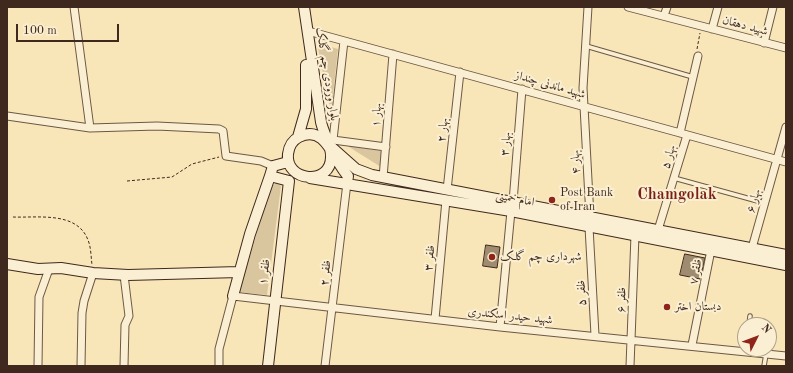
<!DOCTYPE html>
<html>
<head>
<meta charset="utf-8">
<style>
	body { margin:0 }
	#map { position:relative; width:793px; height:373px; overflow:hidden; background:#f8e6b9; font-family:"Old Standard TT",serif }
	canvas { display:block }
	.frame { position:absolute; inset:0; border:8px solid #3f291e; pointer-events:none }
	.north { position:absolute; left:737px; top:317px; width:40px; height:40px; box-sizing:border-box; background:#faefd2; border:1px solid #afa08a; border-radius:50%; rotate:48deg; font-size:11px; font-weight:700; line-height:16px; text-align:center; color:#3f291e }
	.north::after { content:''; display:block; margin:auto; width:14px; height:18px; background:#8f2418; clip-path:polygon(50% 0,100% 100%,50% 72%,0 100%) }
	.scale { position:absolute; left:16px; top:24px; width:103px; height:18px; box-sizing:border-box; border:2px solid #3f291e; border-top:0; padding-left:5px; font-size:12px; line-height:14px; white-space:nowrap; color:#3f291e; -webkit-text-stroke:3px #faefd2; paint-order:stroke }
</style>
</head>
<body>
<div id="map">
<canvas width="793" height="373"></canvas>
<div class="frame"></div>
<div class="north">N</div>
<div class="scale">100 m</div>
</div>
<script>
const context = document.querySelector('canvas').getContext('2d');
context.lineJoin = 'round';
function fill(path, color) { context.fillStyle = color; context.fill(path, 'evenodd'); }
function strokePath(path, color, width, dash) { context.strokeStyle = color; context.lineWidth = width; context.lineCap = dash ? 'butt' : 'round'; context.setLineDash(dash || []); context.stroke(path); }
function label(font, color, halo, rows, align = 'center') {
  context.font = font + ' "Old Standard TT",Amiri,serif'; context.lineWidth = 4; context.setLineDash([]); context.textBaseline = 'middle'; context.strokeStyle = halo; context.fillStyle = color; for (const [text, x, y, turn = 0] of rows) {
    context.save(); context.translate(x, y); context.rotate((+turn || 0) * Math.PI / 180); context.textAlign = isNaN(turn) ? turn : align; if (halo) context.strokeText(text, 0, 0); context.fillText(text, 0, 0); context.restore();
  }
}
const green = new Path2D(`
	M317,43l21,6 -6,55h-3z
	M349,146l32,5v16l-32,-20z
	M277,183l4,3 -14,109 -28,-3 32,-106z`);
const building = new Path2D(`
	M486,245l14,2 -3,21 -14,-2z
	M685,254l20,4 -5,21 -20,-4z`);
const path = new Path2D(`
	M697,49l3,-16
	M127,181l45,-4 20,-13 27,-7
	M13,217c25,1 64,-6 75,23 3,7 3,17 4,25`);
const lane = new Path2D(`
	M586,46l107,31
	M674,178l91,25
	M749,325l1,-9
	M764,366l2,-12`);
const street = new Path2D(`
	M74,7l16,121
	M588,7l-5,81 7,129
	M628,7l158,41
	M664,16l3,-9
	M712,29l6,-22
	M308,31l478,131
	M344,41l-11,99 53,7
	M764,43l9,-36
	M7,116l83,12 67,-2 62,3 4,2 3,25 35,5 12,5
	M680,133l18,-77
	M383,178l10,-124
	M447,190l13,-118
	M513,202l9,-113
	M589,227l6,108
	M658,230l29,-95
	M752,248l34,-121
	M124,275l5,41 -4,9 -1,41
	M435,319l11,-119
	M500,327l11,-116
	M692,345l19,-95
	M38,366l1,-69 10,-28
	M81,366l1,-53 2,-12 9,-28
	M219,366v-17l14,-53 267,31 286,29
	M325,366l22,-183
	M630,366l5,-131`);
const secondary = new Path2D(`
	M304,7l17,115c2,10 11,25 10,35 0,29 -46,25 -43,-3 1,-8 5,-14 11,-17 27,-14 35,25 49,39l-1,7
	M298,137l8,-28v-44
	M329,145l27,24 16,6 414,80
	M270,176l3,-10 15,-4
	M310,178l201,33 275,54
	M7,264l31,5 23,-1 32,5 35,2 111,-3
	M233,296l17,-62 20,-58 19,5
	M268,366l21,-185`);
const markers = [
	[552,200,4,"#8f2418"],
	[492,257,4,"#8f2418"],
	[667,307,4,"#8f2418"]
];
const streetNames = [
	["شهید دهقان",745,26,15],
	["بلوار ورودی چم گلک",327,74,81],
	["شهید ماندنی چنداز",550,85,16],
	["بهار ۱",377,115,-86],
	["بهار ۲",443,130,-84],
	["بهار ۳",506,144,-85],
	["بهار ۵",669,157,-74],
	["بهار ۴",576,162,-93],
	["امام خمینی",515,199,11],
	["بهار ۶",754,201,-74],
	["ظفر ۳",430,258,-84],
	["ظفر ۱",265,272,-83],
	["ظفر ۷",696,272,-79],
	["ظفر ۲",326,273,-84],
	["ظفر ۵",582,293,-93],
	["ظفر ۶",622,300,-88],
	["شهید حیدر اسکندری",510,316,6]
];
const poiNames = [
	["Post Bank",560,193],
	["of Iran",560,207],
	["شهرداری چم گلک",500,257],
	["دبستان اختر",675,307]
];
const districtNames = [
	["Chamgolak",677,195]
];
fill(green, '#d9c69f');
fill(building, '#9f8b6f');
strokePath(building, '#3f291e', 1);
strokePath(lane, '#6d5845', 5.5);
strokePath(street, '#6d5845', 9);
strokePath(secondary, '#3f291e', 12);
strokePath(path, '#3f291e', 1, [3, 2]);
strokePath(lane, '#faefd2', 3.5);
strokePath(street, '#faefd2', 7);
strokePath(secondary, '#faefd2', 10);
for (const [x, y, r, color] of markers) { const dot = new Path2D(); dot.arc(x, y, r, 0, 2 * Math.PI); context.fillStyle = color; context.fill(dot); strokePath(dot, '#faefd2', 1.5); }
label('12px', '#3f291e', '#faefd2', streetNames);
label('12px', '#3f291e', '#faefd2', poiNames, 'left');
label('bold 16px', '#7a1f14', '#faefd2', districtNames);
</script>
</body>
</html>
